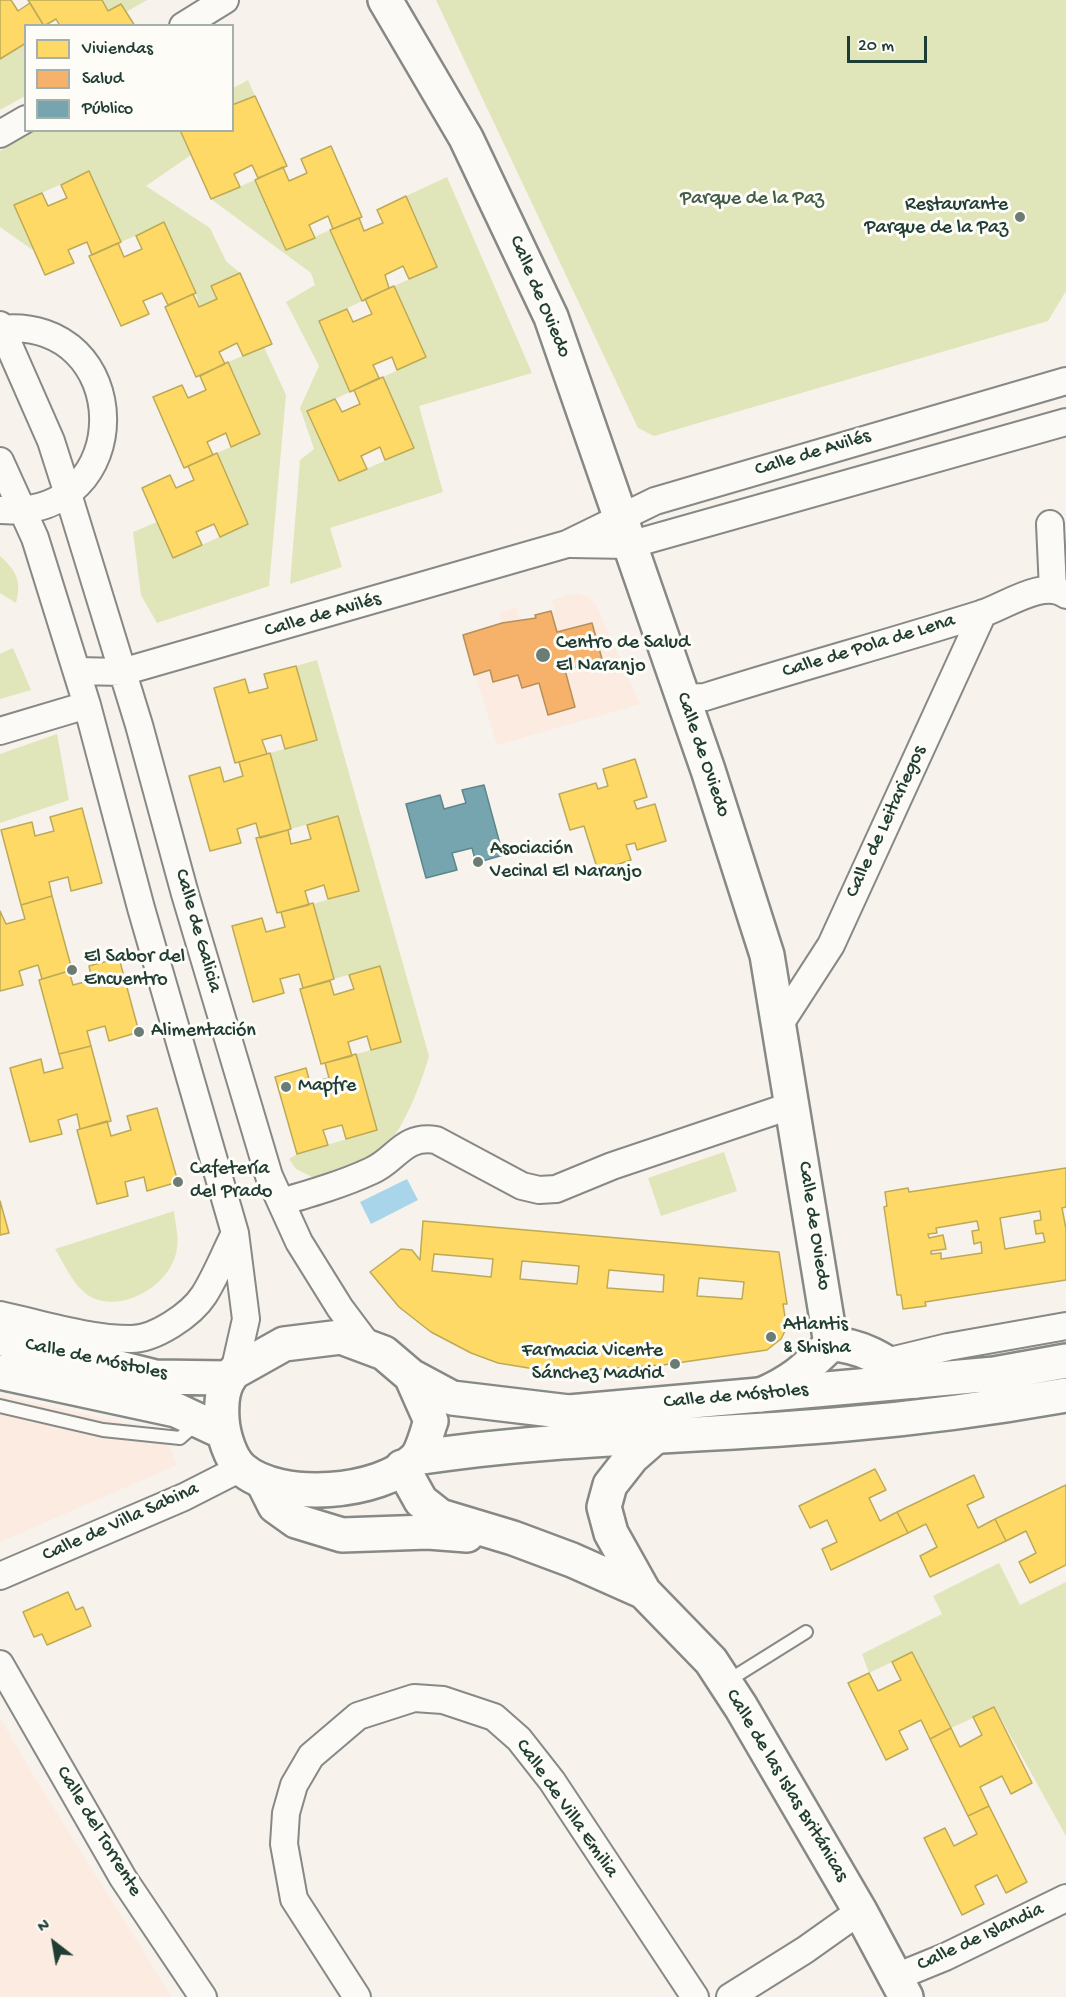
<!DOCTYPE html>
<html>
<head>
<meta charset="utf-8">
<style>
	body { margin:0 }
	#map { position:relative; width:1066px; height:1997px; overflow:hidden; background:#f8f2ed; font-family:"Gochi Hand",sans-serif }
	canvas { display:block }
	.legend { position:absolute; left:24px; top:24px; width:210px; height:108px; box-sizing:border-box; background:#fdfcf7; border:2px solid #a4b0a9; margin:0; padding:8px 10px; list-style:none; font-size:18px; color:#1f3d34 }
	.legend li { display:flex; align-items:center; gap:12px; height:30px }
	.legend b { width:30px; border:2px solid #a4b0a9 }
	.north { position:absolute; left:24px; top:1913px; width:60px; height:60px; -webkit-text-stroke:4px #fdfcf7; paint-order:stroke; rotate:329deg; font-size:16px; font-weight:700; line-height:24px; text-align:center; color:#1f3d34 }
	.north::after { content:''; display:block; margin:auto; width:21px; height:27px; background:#1f3d34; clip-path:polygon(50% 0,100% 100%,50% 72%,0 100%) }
	.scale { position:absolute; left:847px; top:36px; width:80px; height:27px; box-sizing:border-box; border:3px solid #1f3d34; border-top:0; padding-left:8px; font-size:18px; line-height:21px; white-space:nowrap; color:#1f3d34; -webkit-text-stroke:4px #fdfcf7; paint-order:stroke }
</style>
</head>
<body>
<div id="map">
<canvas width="1066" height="1997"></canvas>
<ul class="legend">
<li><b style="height:16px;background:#ffd966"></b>Viviendas</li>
<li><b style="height:16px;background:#f6b26b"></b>Salud</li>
<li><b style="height:16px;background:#76a5af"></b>Público</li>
</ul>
<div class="north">N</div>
<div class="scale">20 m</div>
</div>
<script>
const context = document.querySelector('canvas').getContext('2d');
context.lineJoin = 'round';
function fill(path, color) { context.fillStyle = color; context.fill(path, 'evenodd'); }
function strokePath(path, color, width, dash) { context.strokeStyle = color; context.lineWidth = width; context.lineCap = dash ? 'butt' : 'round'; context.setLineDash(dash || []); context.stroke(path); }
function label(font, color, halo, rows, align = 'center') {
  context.font = font + ' "Gochi Hand",sans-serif'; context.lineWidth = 6; context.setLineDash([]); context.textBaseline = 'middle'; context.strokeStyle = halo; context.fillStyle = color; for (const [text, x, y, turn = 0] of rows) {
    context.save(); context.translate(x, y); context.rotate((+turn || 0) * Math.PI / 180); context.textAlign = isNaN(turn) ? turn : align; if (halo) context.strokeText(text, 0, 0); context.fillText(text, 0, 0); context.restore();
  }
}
const built = new Path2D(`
	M577,593l12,4 7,8 44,99 -143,41 -34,-110 39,-11 -3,-11 18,-6 3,13 16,-2 -1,-3 20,-5 -3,-10z
	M0,1395l165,37 10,29 4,3 -179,78z
	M0,1718l41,70 131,209h-172z`);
const green = new Path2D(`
	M102,0h45l-21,12 -5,-8 -13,7z
	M436,0h630v291l-18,30 -394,115 -16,-8z
	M25,43v53l-25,14v-51z
	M248,80l7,16 -22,9v-17z
	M35,131h145l11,24 -45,31 64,42 16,33 14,12 -28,13 5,13 -18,8 -3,-14 -31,-70 -44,19 -32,-70 -75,33 20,46 -34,-24v-76z
	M447,177l85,196 -113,33 24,86 -113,36 12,39 -52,17 10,-124 14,-11 -14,-41 19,-42 -33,-64 29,-17 -4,-12 -100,-74 44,-19 31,70 44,-20 32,71 -43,21 31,70 -43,20 32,69 75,-33 -31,-71 43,-20 -32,-71 43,-19 -31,-71z
	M264,347l22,48 -17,191 -112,37 -16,-28 -8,-63 24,-10 16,36 75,-34 -31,-71 43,-19 -32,-72z
	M0,556c16,14 22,25 16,47l-16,-10z
	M13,648l18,42 -31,9v-45z
	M317,660l112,396c-7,25 -25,75 -46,92 -19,15 -47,21 -69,30l-18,-9 -7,-10 8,-5 80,-24 -21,-76 45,-12 -22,-76 -45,13 -25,-74 50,-14 -21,-75 -47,13 -21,-76 46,-13 -20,-74z
	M57,734l12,66 -69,23v-69z
	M724,1152l13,39 -76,25 -13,-38z
	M174,1211c1,11 5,26 3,37 -4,38 -62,71 -93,44 -12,-10 -21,-30 -29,-43z
	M999,1563l21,42 46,-23v254l-71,-128 -44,20 -38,-76 -44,21 -7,-19 80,-40 -9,-18z`);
const water = new Path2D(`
	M407,1179l11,21 -47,24 -11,-22z`);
const homes = new Path2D(`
	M0,0h11l7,11 12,-8 14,23h-18v17l-26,16z
	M28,0h74l6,11 13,-7 14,22h-75l-4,-7 -12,7z
	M255,96l32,70 -29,12 -6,-13 -18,9 6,13 -29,12 -31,-69h52v-25z
	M331,146l31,71 -29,12 -5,-13 -19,9 6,13 -29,12 -31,-70 28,-13 6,14 18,-8 -6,-14z
	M89,171l32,71 -29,13 -5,-13 -19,8 6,13 -29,12 -31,-70 28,-12 6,13 19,-8 -6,-13z
	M406,196l31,71 -28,12 -6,-13 -18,9 4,13 -27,13 -32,-71 29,-12 5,13 19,-8 -6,-13z
	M164,222l32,71 -28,12 -6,-12 -19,8 6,13 -28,12 -32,-70 29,-13 6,14 18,-8 -6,-13z
	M240,273l32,71 -29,12 -6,-13 -18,9 6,12 -29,13 -31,-70 28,-13 6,13 18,-8 -6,-13z
	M394,286l32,71 -29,13 -5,-13 -19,8 6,13 -29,14 -31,-71 28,-12 6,13 19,-8 -7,-15z
	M228,362l32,72 -29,13 -5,-14 -19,9 6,13 -29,13 -31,-71 29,-12 6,13 18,-8 -6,-14z
	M383,377l31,71 -29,12 -5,-13 -19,9 6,13 -28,12 -32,-70 28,-12 7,13 18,-8 -6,-14z
	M217,453l31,71 -28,13 -6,-13 -18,8 6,13 -29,13 -31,-70 28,-13 6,13 18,-8 -6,-14z
	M296,666l21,74 -32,9 -4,-14 -19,5 5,14 -32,9 -21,-75 31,-9 4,14 19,-5 -4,-14z
	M270,753l21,76 -31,9 -4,-15 -19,6 4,14 -31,8 -21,-75 31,-9 4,15 19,-6 -4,-14z
	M635,759l12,38 -13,4 3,8 18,-5 11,37 -29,9 -2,-7 -9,2 5,15 -33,11 -14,-45 -14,4 -11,-36 37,-11 2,6 10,-3 -5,-17z
	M82,808l20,75 -31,8 -3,-14 -19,5 3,14 -31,9 -20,-75 31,-8 3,14 19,-5 -4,-14z
	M338,816l21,75 -31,8 -4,-14 -19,6 4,14 -32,8 -21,-75 32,-8 3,14 20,-5 -4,-14z
	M52,896l20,74 -30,9 -4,-14 -19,6 4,14 -23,6v-80l6,13 19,-5 -4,-14z
	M313,903l21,76 -31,9 -4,-14 -19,5 4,14 -31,9 -21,-76 30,-8 4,14 19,-5 -4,-15z
	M119,958l20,74 -30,9 -4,-15 -18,5 4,15 -32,8 -20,-74 30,-9 4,14 19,-5 -3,-14z
	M380,966l21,76 -30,8 -4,-14 -19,6 4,14 -31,8 -21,-75 30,-8 4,14 20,-6 -5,-14z
	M91,1046l20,75 -31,8 -3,-15 -19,6 4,14 -32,8 -20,-74 31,-9 3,14 19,-5 -4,-14z
	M356,1054l21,76 -31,9 -4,-14 -19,5 5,15 -31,9 -22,-77 31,-9 4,15 19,-5 -4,-15z
	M157,1108l21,74 -31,9 -3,-14 -19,5 3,14 -31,8 -20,-74 30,-9 4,15 20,-6 -4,-14z
	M1066,1168v39l-4,1 4,21v51l-141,22 1,4 -23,3 -2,-14h-4l-13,-88 3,-1 -2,-14 23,-4 1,4zM1040,1211l1,9 -7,1 2,13 7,-1 2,9 -40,7 -5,-31zM977,1221l2,9 -7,1 2,13 7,-2 1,11 -41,6v-6l-10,1v-3l15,-2 -3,-14 -14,3 -1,-4 9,-1 -1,-5z
	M0,1201l9,32 -9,2z
	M423,1221l356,31 8,52h-4l3,19 -1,8 -4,8 -14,11 -104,15 -110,7 -55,-9 -27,-10 -40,-21 -32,-25 -29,-35 31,-23 11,1 8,10zM434,1254l59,5 -2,18 -59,-6zM522,1261l57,5 -2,18 -57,-5zM609,1270l55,5 -1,17 -56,-4zM699,1278l45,4 -2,17 -45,-3z
	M875,1469l11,21 -17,8 11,23 17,-9 11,21 -77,37 -9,-21 15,-7 -10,-22 -17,8 -11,-22z
	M974,1475l10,22 -17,8 11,23 17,-9 11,22 -76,36 -10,-21 17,-9 -11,-23 -18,9 -11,-21z
	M1066,1485v80l-36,18 -11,-21 17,-9 -10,-22 -20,10 -11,-22z
	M68,1592l8,18 7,-3 8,19 -44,19 -5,-11 -8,3 -11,-25z
	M912,1652l39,76 -21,11 -9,-19 -22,11 9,18 -22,11 -38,-77 21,-10 9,18 23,-11 -9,-18z
	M994,1707l38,76 -21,11 -9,-18 -22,11 9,19 -21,10 -38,-77 21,-11 9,19 22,-12 -9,-18z
	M989,1806l38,76 -21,11 -9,-18 -22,11 9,18 -22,11 -38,-77 21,-10 9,18 23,-12 -9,-18z`);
const health = new Path2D(`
	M551,611l6,21 35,-9 10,36 -37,11 10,37 -27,8 -9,-32 -17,5 -4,-13 -25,7 -3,-12 -16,5 -11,-40 39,-12 34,-5 -1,-3z`);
const public = new Path2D(`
	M484,785l19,70 -27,8 -4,-15 -20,5 5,17 -31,8 -20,-74 34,-9 4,14 22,-6 -4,-13z`);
const lane = new Path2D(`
	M0,1406l103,24 77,8 17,-15
	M726,1682l80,-50`);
const street = new Path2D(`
	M183,26l42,-26
	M0,134l26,-15
	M0,325l51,116 17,53 71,231 46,169 84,282 30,66 41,66 30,40
	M0,329c135,-14 140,192 0,181
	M0,461l35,77 52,167 54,203 94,325 11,86 -12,53
	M1050,524l3,66
	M571,544l58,1 437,-123
	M77,671l45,1 445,-128 88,-43 411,-120
	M684,698l21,-1c92,-29 184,-54 276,-83 23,-7 63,-36 85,-19
	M0,731l87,-26
	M780,1024l51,-79 152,-332
	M281,1202c31,-9 62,-18 90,-31 26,-11 31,-36 65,-31l86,46 17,4 17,-1 56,-23 181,-61
	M0,1315c42,9 88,24 131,24 24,0 60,-24 73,-44 12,-19 21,-42 31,-62
	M886,1362l62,-15 118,-21
	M0,1576l184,-79 57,-29
	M0,1664l123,214 80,119
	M896,1977l49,-20 121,-59
	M357,1997l-63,-98 -10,-55 2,-31 8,-28 17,-29 47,-40 56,-18 29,2 51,17 25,22 33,42 143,216
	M730,1997l75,-47 55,-39`);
const secondary = new Path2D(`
	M385,0l81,138 85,179 157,453 59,185 64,389
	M761,1395c34,-15 44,-26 70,-51 33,1 58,20 84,37
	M656,1436l-24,21 -22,28 -6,22 7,26 33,59 67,69 30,46 119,204 46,86
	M402,1467l19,34 19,15 73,22 59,22 72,32
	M263,1482l12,24 21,15 46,14 86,-3 39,3`);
const primary = new Path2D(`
	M341,1337l43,16 27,23 20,45c-4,10 -8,30 -16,38 -35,35 -135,43 -173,10 -12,-10 -19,-35 -20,-50 -1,-18 0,-33 12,-47l50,-28z
	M0,1338l155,39 73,1
	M0,1372l176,38 47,22
	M411,1376l41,22 117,14 425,-38 72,-13
	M416,1458c143,-22 287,-21 430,-34 73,-6 147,-16 220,-29`);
const markers = [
	[1020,217,6,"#6b7c75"],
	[543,655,8,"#6b7c75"],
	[478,862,6,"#6b7c75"],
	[72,970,6,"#6b7c75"],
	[139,1032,6,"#6b7c75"],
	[286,1087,6,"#6b7c75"],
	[178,1182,6,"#6b7c75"],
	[771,1337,6,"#6b7c75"],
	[675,1364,6,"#6b7c75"]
];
const parkNames = [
	["Parque de la Paz",752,200]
];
const poiNames = [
	["Restaurante",1008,206,"right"],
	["Parque de la Paz",1008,229,"right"],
	["Centro de Salud",556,644],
	["El Naranjo",556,667],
	["Asociación",490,850],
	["Vecinal El Naranjo",490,873],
	["El Sabor del",84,958],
	["Encuentro",84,981],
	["Alimentación",151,1032],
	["Mapfre",298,1087],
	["Cafetería",190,1170],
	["del Prado",190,1193],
	["Atlantis",783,1326],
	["& Shisha",783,1349],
	["Farmacia Vicente",663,1352,"right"],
	["Sánchez Madrid",663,1375,"right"]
];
const streetNames = [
	["Calle de Oviedo",539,297,67],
	["Calle de Avilés",813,454,-17],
	["Calle de Avilés",323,616,-16],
	["Calle de Pola de Lena",869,647,-17],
	["Calle de Oviedo",702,755,71],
	["Calle de Leitariegos",887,822,-65],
	["Calle de Galicia",197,931,74],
	["Calle de Oviedo",813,1226,81],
	["Calle de Móstoles",96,1360,12],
	["Calle de Móstoles",736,1397,-5],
	["Calle de Villa Sabina",121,1523,-24],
	["Calle de las Islas Británicas",786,1786,59],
	["Calle de Villa Emilia",566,1809,55],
	["Calle del Torrente",98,1832,59],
	["Calle de Islandia",981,1938,-25]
];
fill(built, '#fbebe0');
fill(green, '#e0e6ba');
fill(water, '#a8d5e9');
fill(homes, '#ffd966');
strokePath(homes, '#bcaa57', 1.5);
fill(health, '#f6b26b');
strokePath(health, '#b68f5a', 1.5);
fill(public, '#76a5af');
strokePath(public, '#5c868a', 1.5);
strokePath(lane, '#868985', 16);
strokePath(street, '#868985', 30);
strokePath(secondary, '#868985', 38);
strokePath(primary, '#868985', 38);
strokePath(lane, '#fbfaf7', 12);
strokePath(street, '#fbfaf7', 26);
strokePath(secondary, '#fbfaf7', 33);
strokePath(primary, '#fbfaf7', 33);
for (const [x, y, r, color] of markers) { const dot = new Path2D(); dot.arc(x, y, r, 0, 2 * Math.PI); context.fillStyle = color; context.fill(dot); strokePath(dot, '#fdfcf7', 2); }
label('20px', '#425d46', '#fdfcf7', parkNames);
label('20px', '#1f3d34', '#fdfcf7', poiNames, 'left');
label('20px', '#1f3d34', '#fdfcf7', streetNames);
</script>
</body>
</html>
